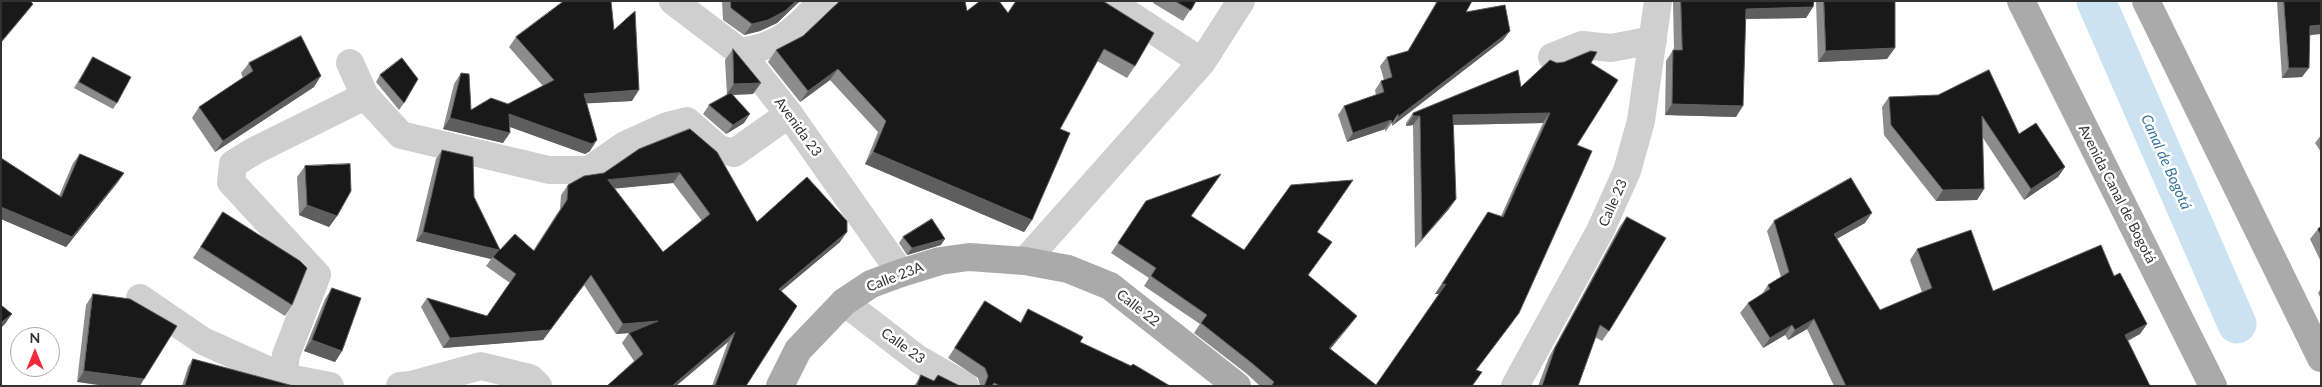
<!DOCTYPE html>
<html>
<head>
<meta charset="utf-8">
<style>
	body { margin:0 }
	#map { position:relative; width:2322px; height:387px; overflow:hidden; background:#fff; font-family:Lato,sans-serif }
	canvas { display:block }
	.frame { position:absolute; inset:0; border:2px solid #323232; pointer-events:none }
	.north { position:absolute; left:10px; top:327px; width:50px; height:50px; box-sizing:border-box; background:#fff; border:1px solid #adadad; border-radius:50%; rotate:0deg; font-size:14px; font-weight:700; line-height:20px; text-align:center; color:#323232 }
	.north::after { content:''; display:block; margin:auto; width:18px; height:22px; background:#f32a3b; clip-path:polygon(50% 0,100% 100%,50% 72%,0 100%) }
</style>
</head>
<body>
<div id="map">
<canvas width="2322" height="387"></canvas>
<div class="frame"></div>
<div class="north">N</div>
</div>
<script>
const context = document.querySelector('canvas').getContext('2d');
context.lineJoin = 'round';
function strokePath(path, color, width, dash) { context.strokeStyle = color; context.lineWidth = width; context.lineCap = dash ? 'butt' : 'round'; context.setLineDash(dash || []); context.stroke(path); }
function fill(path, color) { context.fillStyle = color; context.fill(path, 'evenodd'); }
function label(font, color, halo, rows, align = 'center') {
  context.font = font + ' Lato,sans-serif'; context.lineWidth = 5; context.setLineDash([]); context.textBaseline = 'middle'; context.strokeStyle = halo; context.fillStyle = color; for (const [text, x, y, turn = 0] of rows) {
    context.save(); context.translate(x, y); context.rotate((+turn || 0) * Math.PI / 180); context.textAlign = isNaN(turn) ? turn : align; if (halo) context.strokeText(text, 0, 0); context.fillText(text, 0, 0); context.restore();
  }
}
const canal = new Path2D(`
	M2096,1l141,323`);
const minor = new Path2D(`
	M673,1l67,51 49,62 112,159
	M1109,1l93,61
	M740,52c39,-5 56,-22 82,-51
	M1552,57l30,-12 29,3 42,-8
	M350,63l15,33 36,39 148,35h40l36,-25 42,-19 20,-5 32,28 15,4 55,-39
	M1025,261l177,-199 39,-61
	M140,298l63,43 80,36 3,-22 31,-80 -86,-93 2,-18 21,-13 111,-55
	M844,302l74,57 47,27
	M283,377l47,9
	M400,386l11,-1 70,-19 49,12 8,8
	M1515,386l85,-155 27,-60 14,-50 17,-120`);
const major = new Path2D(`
	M2021,1l192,385
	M2146,1l175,357
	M780,386l18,-36 46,-48 27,-18 30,-11 39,-12 29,-4 56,4 43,8 42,17 127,100`);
const wall = new Path2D(`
	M722,1h78l-23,22 -17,8 -16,4 -21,-15z
	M837,1h128l2,10 41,2 8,-12h87l32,65 -8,12 -30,-17 -37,68 -28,91 -8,12 -159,-68 13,-32 -48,-52 -30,22 -32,-40 8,-12 27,-14 34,-32z
	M1154,1h42l-13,20 -30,-18z
	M1433,1h39l-6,11 44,19 -7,9 -111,86v-3l-7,9v-3l-38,13 -9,-27 6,-9 32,-11 -1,-5 6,-9 3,-1 -4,-14 7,-9 20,-5 29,-49z
	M1673,1h141l-1,6 -7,11 -60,1 -10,98 -71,-2 1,-54 7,-11h1z
	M1816,1h79l-8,58 -69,3z
	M2277,1h44l-11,34 -8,42 -20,1z
	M614,30l18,71 -45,2 3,48 -5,3 -75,-27 -7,16 -60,-14 11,-45 7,-11 10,37 37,-6 35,-18 -34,-39 7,-10z
	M733,49l20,45 -20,1 11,28 -18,11 -23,-20 6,-9 18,-10 -2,-35z
	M93,57l24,46 -4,6 -39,-21z
	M249,63l65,24 -99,65 -23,-34 7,-11 44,-29 -2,-5z
	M1557,63h34l-14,82 -65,178 -36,47 -4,16h-212l-13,-12 -53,-41 6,-9 -56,-38 5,-8 -38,-25 35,-52 45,15 53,34 73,-18 -9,43 49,41 -7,9 -20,24 46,36 64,-91h-5l53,-82 13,4 42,-93 -90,2 -4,84 -34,39 -2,-123 -7,1v-3l7,-10 108,-26z
	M380,75l24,28 -5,7 -23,-28z
	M1938,95l81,39 46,33 -7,10 -34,23 -41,-62 1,51 -7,11 -41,1 -52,-66 -2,-28 7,-10z
	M690,129l67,93 83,20 -59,49 -35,95h-34l16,-44 -52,44h-69l27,-25 -12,-18 7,-10h1l-14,1 -32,-49 -41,55 -100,8 -22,-41 6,-9 60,18 23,-33 -24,-17 5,-7 -75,-18 20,-82 6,-9 32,47 26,53 33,1 27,-42 1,-14 7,-10 36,-12zM673,183l29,38 -39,31 -49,-64z
	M2321,135v17l-6,-9z
	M80,154l44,19 -6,9 -52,65 -65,-28v-61l58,38 14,-33z
	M305,166l32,50 -8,11 -30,-12 -2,-38z
	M223,212l69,93 -7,11 -92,-58z
	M1627,217l-18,114 -7,10 -7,-4 -17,49h-40l11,-29 71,-131z
	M1774,221l91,2 -28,16 43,71 42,-18 -12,-32 7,-11 76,42 121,-15 33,48 -7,10 -12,7 22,45h-316l-27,-57 -19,11 -3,-5 -22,13 -23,-35 8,-10 14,-9 6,-9 13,-8 -14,-46z
	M2321,227v35l-11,-23 8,-10z
	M903,237l38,8 -34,10 -8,-12z
	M332,288l10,63 -7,11 -31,-11 21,-52z
	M2321,288v11l-3,-6z
	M93,294l84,32 -100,56 9,-77z
	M985,301l35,22 8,-14 52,33 90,44h-190l-2,-8 -30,-20z
	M193,359l93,25 7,2h-111l6,-19z
	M921,375l13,6 26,5h-46z`);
const shadedWall = new Path2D(`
	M796,1h4l-23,22 -17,8 -16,4 8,-11z
	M33,4l-7,9 -25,30v-1z
	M1813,7l-7,11 -67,1 7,-10z
	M2321,25v9l-18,2 7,-10z
	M1510,31l-7,9 -111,86 6,-9z
	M1895,48l-8,11 -69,3 8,-11z
	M2289,68h20l-7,9 -20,1z
	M838,69l-8,11 -30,22 8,-11z
	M321,76l-7,11 -99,65 8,-11z
	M761,83l-8,11 -27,1 8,-11z
	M639,90l-7,11 -55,3 7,-10z
	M1672,104l71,2 -7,11 -71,-2z
	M1550,113l-7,10 -97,2 7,-10z
	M509,114l88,26 -7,11 -5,3 -83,-30z
	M750,114l-6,9 -18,11 7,-9z
	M1413,116h7l-7,9 -7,1z
	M450,118l60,15 -7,10 -60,-14z
	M1391,120l-6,9 -38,13 6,-9z
	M873,152l159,68 -8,12 -159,-68z
	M2065,167l-7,10 -34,23 7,-11z
	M124,173l-6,9 -52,65 -65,-28 1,-12 70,30z
	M680,173l-7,10 -72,7 7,-10z
	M1984,189l-7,11 -41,1 7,-11z
	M1456,199l-7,10 -34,39 7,-9z
	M307,205l30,11 -8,11 -30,-12z
	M1872,213l-7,10 -38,21 7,-10z
	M423,232l76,18 -8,9 -75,-18z
	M847,232l-7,10 -68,57 7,-10z
	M945,239l-4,6 -34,10 5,-7z
	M1442,284h4l-6,10h-5z
	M584,285l-41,55 -100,8 7,-10z
	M12,314l-7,10 -4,4v-5z
	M1357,316l-7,9 -27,33 6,-10z
	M1814,319l-7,10 -19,11 7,-10z
	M658,321l-7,10 -35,3 7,-10z
	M2147,324l-7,10 -22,11 7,-10z
	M1792,325l-7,10 -22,13 7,-10z
	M735,332l-7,10 -52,44h-4z
	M312,340l30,11 -7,11 -31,-11z
	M84,371l60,8 -4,7h-35l-28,-4z`);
const building = new Path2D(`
	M1,1h29l3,3 -32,38z
	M564,1h47l3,29 21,-19 4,79 -55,4 13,46 -5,4 -83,-30 1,19 -60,-15 11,-45 8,1 2,36 20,-12 17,6 46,-24 -38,-43z
	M731,1h65l-11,10 -17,9 -16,4 -21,-16z
	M840,1h125l2,10 13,-10h19l9,12 8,-12h87l51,32 -19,33 -31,-17 -44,80 10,4 -38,87 -159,-68 13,-31 -48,-52 -30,22 -32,-41 27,-14z
	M1175,1h21l-5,9z
	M1438,1h34l-6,11 39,-7 5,26 -112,86v-3l-6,9 -1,-3 -38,13 -9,-27 40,-14 -3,-11 11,-4 -5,-20 21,-6z
	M1681,1h133l-1,6 -67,2 -3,97 -71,-2 1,-54h9z
	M1824,1h71v47l-69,3z
	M2284,1h37v24l-11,1 -1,42h-20z
	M301,36l20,40 -98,65 -24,-34 54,-36 -4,-8z
	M733,49l28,34 -27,1z
	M1591,51l6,1 -6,11 27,17 -41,65 15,6 -73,162 -43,57 6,2 -10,14h-201l3,-4 -21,-18 -52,-41 6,-8 -56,-39 5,-8 -38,-25 28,-42 75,-27 -30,42 53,34 47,-65 62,-5 -36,52 15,10 -24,33 49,41 -28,32 47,37 70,-101h-4l46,-72 15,5 47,-104 -97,2 3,84 -34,40 -2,-123h-7v-3l105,-43 3,17 29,-27 7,3 7,-1z
	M93,57l38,20 -14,26 -38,-21z
	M402,58l16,21 -14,24 -24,-28z
	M1989,70l30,64 17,-11 29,44 -34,22 -49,-73 2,73 -41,1 -52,-65 -2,-28 49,-2z
	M731,93l19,21 -17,11 -24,-20z
	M690,129l27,23 40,70 50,-45 40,44v11l-68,57 18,17 -51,80h-31l20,-54 -63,54h-65l36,-32 -14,-21 29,-12 -35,3 -32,-49 -41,55 -100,8 -23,-40 60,18 29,-42 -23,-17 6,-7 -76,-18 19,-82 31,7 1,40 26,53 15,-16 19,17 33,-51 1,-15 16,-9 20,-3 35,-24zM680,173l30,41 -47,38 -55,-72z
	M80,154l44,19 -52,64 -71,-30v-49l60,39z
	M350,164l1,27 -14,25 -30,-11 -2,-39z
	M1851,178l21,35 -38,21 46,76 52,-22 -15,-39 54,-19 22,61 108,-46 13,31 6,-3 27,51 -22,11 25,51h-304l-32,-67 -19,11 -3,-5 -22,13 -22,-35 22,-14 -2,-4 21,-13 -15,-51z
	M223,212l77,49 7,7 -15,37 -91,-58z
	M1627,217l39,21 -57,93 -9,-6 -22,61h-36l13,-38z
	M932,219l13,20 -33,9 -9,-11z
	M2321,227v9l-3,-7z
	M332,288l29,10 -19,53 -30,-11z
	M93,294l37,5 47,27 -33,53 -60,-8z
	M985,301l36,22 7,-14 55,28 -3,5 51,24 2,-2 37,22h-170l-6,-3 -2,3h-8l1,-2 3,-8 -3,-8 -30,-20z
	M1,305l11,9 -11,9z
	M193,359l93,25 7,2h-108z
	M921,375l13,6 4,-6 22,11h-43z`);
const streetNames = [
	["Avenida 23",798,127,54],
	["Avenida Canal de Bogotá",2117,194,63],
	["Calle 23",1613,203,-66],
	["Calle 23A",895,277,-21],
	["Calle 22",1138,308,38],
	["Calle 23",903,346,36]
];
const waterNames = [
	["Canal de Bogotá",2166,162,66]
];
strokePath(canal, '#cbe2f0', 39);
strokePath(minor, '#cfcfcf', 28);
strokePath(major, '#aaa', 28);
fill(wall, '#8c8c8c');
fill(shadedWall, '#5e5e5e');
fill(building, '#191919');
strokePath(building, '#5e5e5e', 1);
label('14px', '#323232', '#fff', streetNames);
label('italic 15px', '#38769c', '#fff', waterNames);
</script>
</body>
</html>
